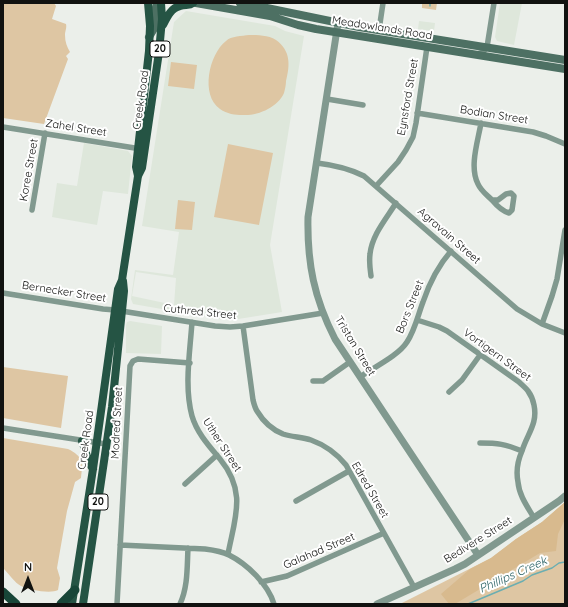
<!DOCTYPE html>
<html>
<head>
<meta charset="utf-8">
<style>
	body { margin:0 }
	#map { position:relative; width:568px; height:607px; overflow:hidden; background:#ebefea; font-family:Quicksand,sans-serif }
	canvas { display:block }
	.frame { position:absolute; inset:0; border:4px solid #111210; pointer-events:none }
	.north { position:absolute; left:8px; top:559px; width:40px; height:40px; -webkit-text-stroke:3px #fff; paint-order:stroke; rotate:0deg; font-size:11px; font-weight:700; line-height:16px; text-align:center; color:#111210 }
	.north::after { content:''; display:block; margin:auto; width:14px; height:18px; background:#111210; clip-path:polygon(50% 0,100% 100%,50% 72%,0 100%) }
</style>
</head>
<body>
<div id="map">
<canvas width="568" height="607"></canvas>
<div class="frame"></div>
<div class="north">N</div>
</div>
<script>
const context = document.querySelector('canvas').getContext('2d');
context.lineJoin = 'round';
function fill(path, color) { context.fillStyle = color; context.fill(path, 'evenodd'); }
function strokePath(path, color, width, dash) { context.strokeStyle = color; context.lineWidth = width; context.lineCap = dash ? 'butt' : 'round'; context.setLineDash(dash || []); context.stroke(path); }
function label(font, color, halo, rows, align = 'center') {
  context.font = font + ' Quicksand,sans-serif'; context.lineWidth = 4; context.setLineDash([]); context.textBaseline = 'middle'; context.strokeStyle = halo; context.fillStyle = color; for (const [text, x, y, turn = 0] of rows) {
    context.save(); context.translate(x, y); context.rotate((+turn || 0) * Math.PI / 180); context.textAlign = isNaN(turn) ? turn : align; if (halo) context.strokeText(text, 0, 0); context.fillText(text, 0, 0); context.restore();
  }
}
const built = new Path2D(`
	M500,3h22l-8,42 -17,-4 -2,-4z
	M186,11l89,15 10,5 19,5 -34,209 12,67 -50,8 -13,-1 -86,-15 -2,-5 4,-29 38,5 6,-43 -37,-6 32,-204zM136,272l40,6 -2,27 -42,-9z
	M419,21l16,2 -1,8 -16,-2z
	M84,143l44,8 4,5 -4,38 -25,-3 -6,34 -45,-8 5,-34 20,3z
	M130,321l32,5 -1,28 -35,-1v-28l1,-3z`);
const green = new Path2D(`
	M3,3h51l2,3 -4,13 14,5c1,4 -1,7 -1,11 0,7 2,12 5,17l-4,4 2,3 -24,65 -41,-6z
	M422,3h15l-1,7 -14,-2z
	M249,35c9,0 19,0 27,5 15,11 14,25 10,41 0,4 -1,8 -2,12 -6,14 -26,23 -41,22 -8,0 -16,-1 -23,-6 -20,-14 -11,-55 6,-68 5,-5 16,-5 23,-6z
	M171,62l26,3 -3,24 -26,-3z
	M228,144l45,9 -14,72 -45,-8z
	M178,200l17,2 -3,28 -17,-1z
	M3,367l65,9 -7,52 -58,-10z
	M3,438l65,11c15,7 15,14 13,29l-6,4 -8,29 -10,57 3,10 -2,12c-7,4 -30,0 -37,-4 -6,-3 -13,-13 -18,-18z
	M565,502v102h-165l91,-46 25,-19 26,-17z`);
const forest = new Path2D(`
	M565,502v17l-7,15 -2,17 -16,2 -85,51h-6l-8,-10 29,-25 21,-11 25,-19 26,-17z`);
const stream = new Path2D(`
	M430,6v-3
	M468,604l55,-23 9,-6 20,-7 7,-5 6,-1`);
const minor = new Path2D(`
	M379,30l4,-27
	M477,54l6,-2 4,-5 7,-44
	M327,99l36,6
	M417,113l116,19 13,4 19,8
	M481,123c-3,18 -12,44 -3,61 3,7 9,11 14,16 5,6 10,11 17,13l3,-3 2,-14 -3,-3 -5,1 -8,6h-6
	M3,127l138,22
	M317,163c17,2 31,5 47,13l153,133 25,15 23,9
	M376,186l22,-24 8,-12 7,-13 3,-14 11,-76
	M32,210l13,-77
	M371,276c-1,-7 -2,-15 -1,-22 2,-19 16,-35 26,-51
	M3,293l100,16 12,1 100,16 15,1 13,-1 80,-13
	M417,320l22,7 8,4 72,51c3,3 7,6 9,9 3,4 5,9 6,14 4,19 -7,29 -12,46 -4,9 -6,21 -4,31 1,13 9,24 16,36
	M192,322c-2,30 -8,65 0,94 5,17 17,30 28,43 27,33 15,58 8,95
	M542,324l10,-28 5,-17 8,-49
	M243,326l10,74c1,4 2,8 4,11 6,10 16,19 26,23 9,3 19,3 28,6 14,5 26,14 35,25l68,122
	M360,377c14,-10 38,-21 47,-35 8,-12 11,-27 16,-40 6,-18 15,-36 28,-51
	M313,381h10l27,-19
	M449,392l13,-12 18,-25
	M3,428l103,16
	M480,443c18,0 25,1 42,8
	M185,484l32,-29
	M296,501l53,-30
	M120,545l85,4c8,1 16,2 24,6 18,9 39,29 45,49
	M261,582l26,-6 97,-43
	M117,604l13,-238 3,-5 5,-2 52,4
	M180,604c8,-17 7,-37 8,-56`);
const tertiary = new Path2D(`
	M338,23l-30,194c-1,46 6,81 27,122l143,216
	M377,604l78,-35 10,-5 94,-63 6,-5`);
const secondary = new Path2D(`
	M196,3l74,13 28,9 18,4 249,40
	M240,3l22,4 97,20 206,33
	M149,37l6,-10 1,-20 1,-4`);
const primary = new Path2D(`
	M163,25c4,-8 8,-17 17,-19 5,-2 9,0 13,-3
	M138,176l-2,-9 13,-116 1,-25 -2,-23
	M82,441c4,10 5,20 11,28
	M72,604l21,-135 25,-180 4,-9 16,-104 4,-8 17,-116 3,-33 -1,-16
	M83,604l29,-197 12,-116 -1,-10`);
const trunk = new Path2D(`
	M3,592l13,12
	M61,604l14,-14`);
const shields = [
	[160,49,20],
	[98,502,20]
];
const shieldNames = [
	["20",160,49],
	["20",98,502]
];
const streetNames = [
	["Meadowlands Road",382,28,9],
	["Eynsford Street",408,97,-80],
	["Creek Road",141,100,-82],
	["Bodian Street",494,115,9],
	["Zahel Street",76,128,9],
	["Koree Street",29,170,-80],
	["Agravain Street",449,236,41],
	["Bernecker Street",64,292,9],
	["Bors Street",410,307,-68],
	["Cuthred Street",200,312,6],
	["Tristan Street",355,346,59],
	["Vortigern Street",497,355,36],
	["Modred Street",117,423,-87],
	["Creek Road",86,440,-82],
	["Uther Street",222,445,57],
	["Edred Street",370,490,60],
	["Bedivere Street",478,540,-32],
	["Galahad Street",319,551,-23]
];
const waterNames = [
	["Phillips Creek",513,575,-24]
];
fill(built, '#dee7db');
fill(green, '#dec6a3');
fill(forest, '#d8ba8e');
strokePath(stream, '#6baeb1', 1.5);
strokePath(minor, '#81998f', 5.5);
strokePath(tertiary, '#81998f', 7);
strokePath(secondary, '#4d7063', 8);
strokePath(primary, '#255444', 8);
strokePath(trunk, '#184638', 9);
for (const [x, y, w] of shields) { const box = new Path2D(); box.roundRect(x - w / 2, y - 8, w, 16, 3); context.fillStyle = '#fff'; context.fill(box); strokePath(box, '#111210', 1); }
label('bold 10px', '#111210', null, shieldNames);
label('11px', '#111210', '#fff', streetNames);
label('italic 12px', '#275f62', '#fff', waterNames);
</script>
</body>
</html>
